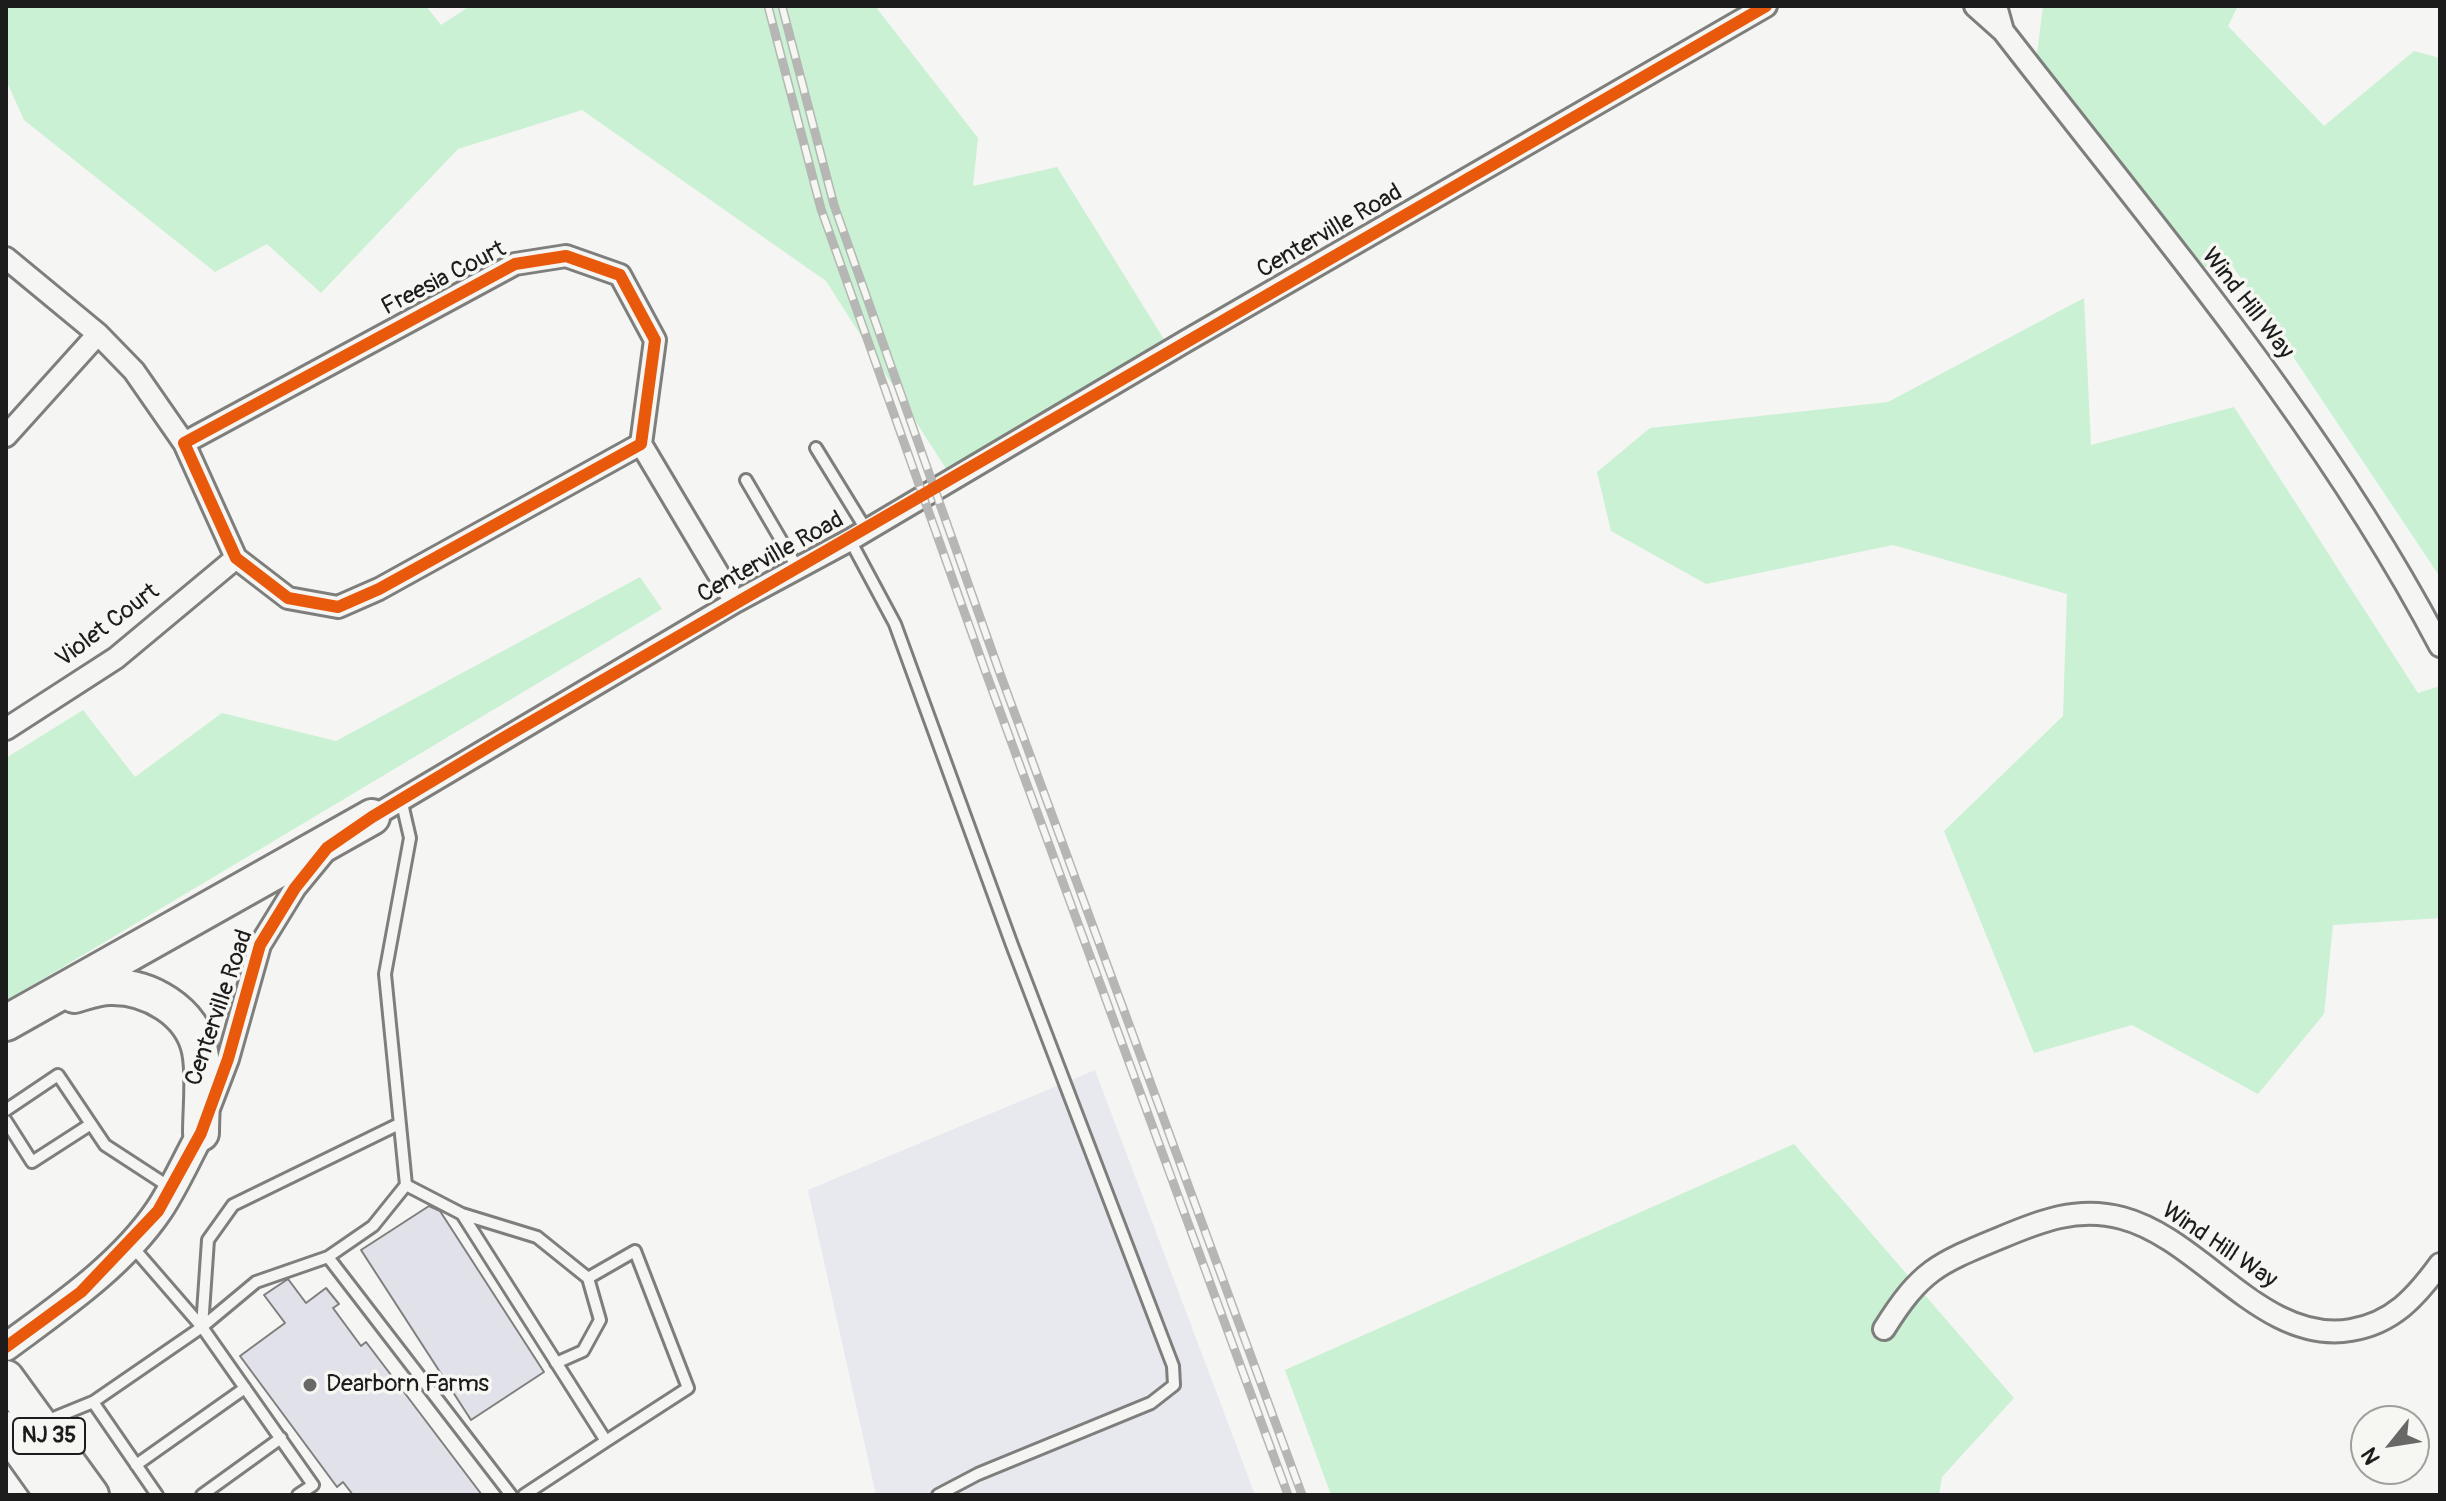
<!DOCTYPE html>
<html>
<head>
<meta charset="utf-8">
<style>
	body { margin:0 }
	#map { position:relative; width:2446px; height:1501px; overflow:hidden; background:#f5f5f3; font-family:Pangolin,sans-serif }
	canvas { display:block }
	.frame { position:absolute; inset:0; border:8px solid #1c1c1c; pointer-events:none }
	.north { position:absolute; left:2350px; top:1405px; width:80px; height:80px; box-sizing:border-box; background:#f6f6f2; border:2px solid #9f9f9c; border-radius:50%; rotate:240deg; font-size:22px; font-weight:700; line-height:32px; text-align:center; color:#1c1c1c }
	.north::after { content:''; display:block; margin:auto; width:28px; height:36px; background:#686867; clip-path:polygon(50% 0,100% 100%,50% 72%,0 100%) }
</style>
</head>
<body>
<div id="map">
<canvas width="2446" height="1501"></canvas>
<div class="frame"></div>
<div class="north">N</div>
</div>
<script>
const context = document.querySelector('canvas').getContext('2d');
context.lineJoin = 'round';
function fill(path, color) { context.fillStyle = color; context.fill(path, 'evenodd'); }
function strokePath(path, color, width, dash) { context.strokeStyle = color; context.lineWidth = width; context.lineCap = dash ? 'butt' : 'round'; context.setLineDash(dash || []); context.stroke(path); }
function label(font, color, halo, rows, align = 'center') {
  context.font = font + ' Pangolin,sans-serif'; context.lineWidth = 7; context.setLineDash([]); context.textBaseline = 'middle'; context.strokeStyle = halo; context.fillStyle = color; for (const [text, x, y, turn = 0] of rows) {
    context.save(); context.translate(x, y); context.rotate((+turn || 0) * Math.PI / 180); context.textAlign = isNaN(turn) ? turn : align; if (halo) context.strokeText(text, 0, 0); context.fillText(text, 0, 0); context.restore();
  }
}
const built = new Path2D(`
	M1095,1070l160,425h-379l-68,-305z`);
const green = new Path2D(`
	M6,6h420l15,19 29,-19h405l103,132 -5,48 84,-19 113,182 -220,126 -124,-194 -244,-171 -124,39 -137,144 -54,-49 -52,28 -191,-152 -18,-40z
	M2043,6h195l-10,20 96,100 90,-75 26,7v519l-208,-312 -42,3 -154,-206z
	M2084,298l7,147 143,-38 184,286 22,-7v232l-107,7 -9,89 -66,80 -126,-69 -98,28 -90,-222 119,-115 4,-122 -174,-49 -187,39 -95,-53 -14,-59 53,-44 238,-26z
	M640,577l22,32 -656,392v-243l77,-48 52,67 87,-64 114,28z
	M1794,1144l220,254 -72,79 -3,18h-608l-46,-125z`);
const building = new Path2D(`
	M429,1206l11,5 104,161 -73,48 -110,-170z
	M288,1279l18,24 20,-15 13,16 -6,4 28,38 5,-4 116,153h-129l-10,-13 -6,5 -97,-131 45,-33 -21,-28z`);
const service = new Path2D(`
	M816,448l51,83
	M746,480l52,89
	M850,540l45,84 117,321 161,421 1,19 -23,18 -173,71 -40,21
	M401,799l9,39 -25,136 21,211
	M6,1110l52,-35 47,70 66,43
	M6,1121l26,41 59,-38
	M462,1214l75,23 51,41
	M131,1245l71,82 54,-45 72,-25 45,-31 33,-41 56,29 144,227 -82,54
	M328,1257l183,238
	M556,1363l27,-12 17,-31 -12,-42 47,-27 53,137 -82,53
	M93,1402l64,93
	M44,1422l49,-20 109,-75
	M136,1465l109,-77
	M202,1495l79,-57
	M298,1495l15,-10 -111,-158 6,-87 25,-35 166,-81`);
const minor = new Path2D(`
	M1975,6l28,25
	M1996,6l7,25c154,199 320,392 437,615
	M566,256l54,19 35,65 -14,104 -262,145 -41,18 -50,-9 -52,-40 -52,-115 331,-179z
	M6,258l92,76 36,37 50,72
	M6,436l92,-102
	M641,444l94,158
	M6,729l110,-71 120,-100
	M364,822l371,-220 115,-62 336,-199 580,-335
	M210,1106l18,-47 32,-114 35,-57 28,-34
	M1884,1329c37,-59 53,-65 116,-91 40,-17 78,-32 122,-20 80,21 141,127 229,112 42,-7 65,-33 89,-66`);
const tertiary = new Path2D(`
	M6,1347c54,-40 115,-81 153,-137 16,-24 28,-52 42,-77`);
const trunk = new Path2D(`
	M74,995c11,-3 24,-8 36,-8 39,-1 82,24 90,64 5,25 1,56 1,82
	M6,1023l366,-206
	M6,1378l85,117
	M6,1429l47,66`);
const rail = new Path2D(`
	M768,6l53,203 165,464 302,822
	M782,6l52,199 164,463 304,827`);
const cycleway = new Path2D(`
	M566,256l54,19 35,65 -14,104 -262,145 -41,18 -50,-9 -52,-40 -52,-115 331,-179z
	M6,1347l75,-55 77,-81 43,-78 27,-74 32,-114 35,-57 32,-40 45,-31 128,-77 1266,-734`);
const markers = [
	[310,1385,8,"#686867"]
];
const shields = [
	[49,1436,72]
];
const shieldNames = [
	["NJ 35",49,1436]
];
const streetNames = [
	["Centerville Road",1330,232,-30],
	["Freesia Court",444,279,-27],
	["Wind Hill Way",2247,304,52],
	["Centerville Road",771,558,-29],
	["Violet Court",108,626,-37],
	["Centerville Road",220,1008,-71],
	["Wind Hill Way",2219,1246,34]
];
const poiNames = [
	["Dearborn Farms",326,1385]
];
fill(built, '#e8e9ef');
fill(green, '#caf1d3');
fill(building, '#e0e1e9');
strokePath(building, '#7e7e7d', 2);
strokePath(service, '#7e7e7d', 16);
strokePath(minor, '#7e7e7d', 26);
strokePath(tertiary, '#7e7e7d', 32);
strokePath(trunk, '#7e7e7d', 40);
strokePath(service, '#f5f5f3', 10);
strokePath(minor, '#f5f5f3', 20);
strokePath(tertiary, '#f5f5f3', 26);
strokePath(trunk, '#f5f5f3', 34);
strokePath(rail, '#b6b6b5', 9);
strokePath(rail, '#f6f6f2', 6, [18]);
strokePath(cycleway, '#e8590c', 12);
for (const [x, y, r, color] of markers) { const dot = new Path2D(); dot.arc(x, y, r, 0, 2 * Math.PI); context.fillStyle = color; context.fill(dot); strokePath(dot, '#f6f6f2', 3); }
for (const [x, y, w] of shields) { const box = new Path2D(); box.roundRect(x - w / 2, y - 18, w, 36, 6); context.fillStyle = '#f6f6f2'; context.fill(box); strokePath(box, '#1c1c1c', 2); }
label('bold 22px', '#1c1c1c', null, shieldNames);
label('24px', '#1c1c1c', '#f6f6f2', streetNames);
label('24px', '#1c1c1c', '#f6f6f2', poiNames, 'left');
</script>
</body>
</html>
